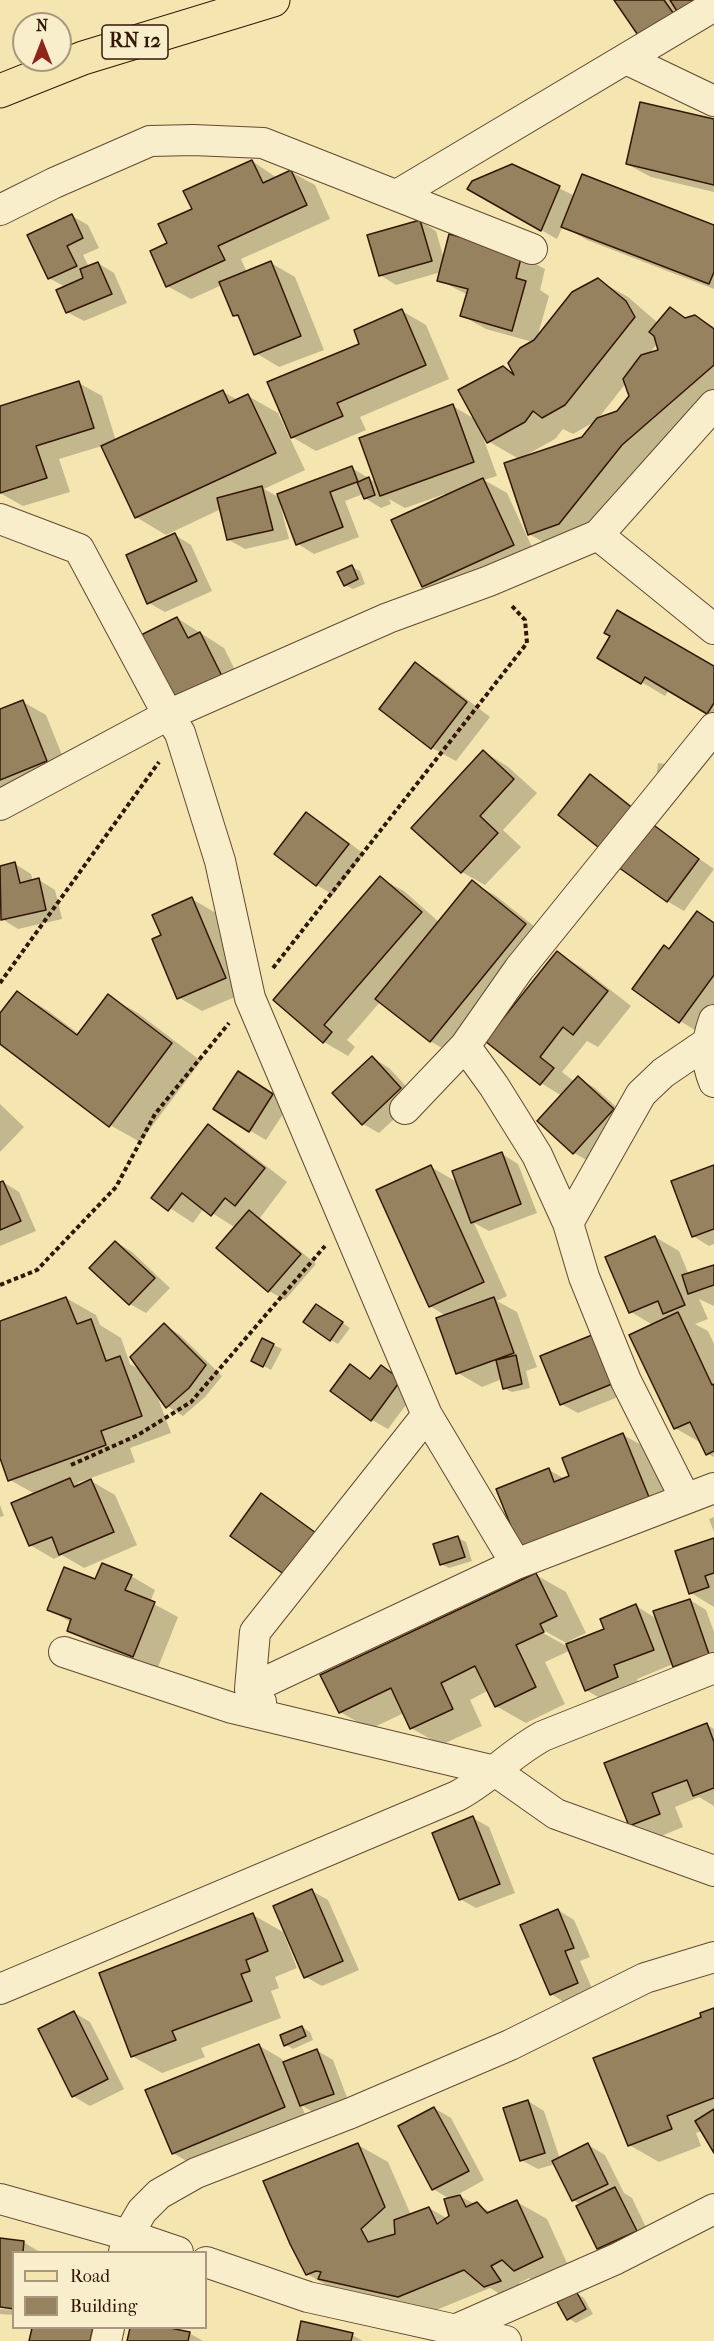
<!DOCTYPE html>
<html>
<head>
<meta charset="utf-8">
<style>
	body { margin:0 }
	#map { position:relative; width:714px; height:2341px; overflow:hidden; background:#f4e5b1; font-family:"IM FELL French Canon",serif }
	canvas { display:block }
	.legend { position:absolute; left:12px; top:2251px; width:195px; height:78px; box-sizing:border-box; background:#f8eecc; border:2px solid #a9987d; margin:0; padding:8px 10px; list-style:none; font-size:18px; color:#331706 }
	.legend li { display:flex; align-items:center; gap:12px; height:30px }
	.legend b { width:30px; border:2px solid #a9987d }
	.north { position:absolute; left:12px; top:12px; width:60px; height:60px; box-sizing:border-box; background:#f8eecc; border:2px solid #a9987d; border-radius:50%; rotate:0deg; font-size:16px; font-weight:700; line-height:24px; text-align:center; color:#331706 }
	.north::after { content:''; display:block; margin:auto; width:21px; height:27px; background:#8f2418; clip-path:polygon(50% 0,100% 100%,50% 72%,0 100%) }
</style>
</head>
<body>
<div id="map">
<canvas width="714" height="2341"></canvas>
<ul class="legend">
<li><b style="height:8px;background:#f4e5b1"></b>Road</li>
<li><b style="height:16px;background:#97825f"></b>Building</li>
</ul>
<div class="north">N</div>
</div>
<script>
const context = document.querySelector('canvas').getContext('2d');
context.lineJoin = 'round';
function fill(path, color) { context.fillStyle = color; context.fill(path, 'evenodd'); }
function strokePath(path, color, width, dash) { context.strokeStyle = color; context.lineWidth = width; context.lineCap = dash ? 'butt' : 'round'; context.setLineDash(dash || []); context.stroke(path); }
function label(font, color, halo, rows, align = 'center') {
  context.font = font + ' "IM FELL French Canon",serif'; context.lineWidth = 6; context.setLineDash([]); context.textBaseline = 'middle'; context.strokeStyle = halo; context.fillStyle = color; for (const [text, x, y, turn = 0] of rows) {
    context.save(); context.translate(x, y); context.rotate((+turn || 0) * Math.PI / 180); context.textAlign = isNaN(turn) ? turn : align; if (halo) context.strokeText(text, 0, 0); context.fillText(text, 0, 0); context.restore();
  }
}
const shadow = new Path2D(`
	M616,0h98l-16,24z
	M714,121v71l-63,-15 -24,-13z
	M252,161l25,17 14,-6 24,13 15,34 -89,40 6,14 24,-10 24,14 29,73 -45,17 -23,-14 -14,-33 -8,-5 -12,-30 -31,14 -24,-13 2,-42 25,-34z
	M512,165l63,31 139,31v62l-127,-49 -24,-14 -6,13 -88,-50z
	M72,216l16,9 11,23 -16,7 6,12 9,-4 16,10 13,30 -43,18 -17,-9 -2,-25 -16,-9z
	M420,221l16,10 8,28 77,-3 24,13 -5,21 9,6 -12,42 61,-58 30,17 30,26 12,-15 18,11 7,-3 19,11v81l-125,133 -30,10 -30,-17 54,-95 13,-18 -23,13 -10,-5 -8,10 -36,20 -31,-18 -5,-9h-2l16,44 -13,4 23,13 30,65 -90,41 -24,-13 22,-92 -40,14 -16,-9 2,5 -10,4 -16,-10 -2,-4 -18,7 14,36 -45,17 -16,-10 -16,-41 -2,1 9,35 -44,10 -16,-9 -8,-31 -55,26 -30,-18 -34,-71 -43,13 11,33 -47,14 -23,-13v-86l79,-24 23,13 14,45 107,-49 15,8 10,-4 30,17 27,57 -41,19 16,9 72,-30 26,16 75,-78 23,14 27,-52 14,8 16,-34 -47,-13 -24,-13 6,-21 -29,-15 2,-8 -45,13 -16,-10zM658,343l2,8 -11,3zM626,383l5,14 -13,16 -21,7z
	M402,311l24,14 23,54 -89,38 6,13 -50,21 -24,-14 69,-92z
	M175,535l16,10 21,46 -47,21 -16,-9z
	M352,567l8,4 5,13 -12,5 -8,-4z
	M177,618l47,30 22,44 -48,24z
	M599,657l115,11v48l-45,-26 -4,6z
	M415,664l24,14 51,39 -34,44 -24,-13 -51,-39z
	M23,702l23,13 24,60 -70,18v-82z
	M484,752l23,14 30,27 -34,37 18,17 -36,38 -23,-13z
	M658,763l13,2 -15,14z
	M590,776l17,10 49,39 -2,2 60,42 -30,42 -17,-10z
	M307,814l16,9 41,31 -31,41 -16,-10 -41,-31z
	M15,864l16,10 2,7 6,-1 16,10 7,29 -44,10 -16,-10 -2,-9v-42z
	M380,878l24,13 35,31 33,-40 24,14 53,42 -95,117 -24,-14 -49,-40 -34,39 8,7 -7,9 -24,-14 -49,-42z
	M192,899l24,14 33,78 -47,20 -24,-14 -15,-61z
	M698,913l16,9v98l-11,15 -23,-14 -10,-71z
	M557,953l24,14 50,39 -33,41 -11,-6 -25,31 13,10 3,-4 17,10 35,31 -40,43 -16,-9 -12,-57 -21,-13 -54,-42z
	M17,992l30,18 32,24 29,-38 30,17 63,48 -61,81 -30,-17 -110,-83v-27z
	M373,1058l16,10 28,30 -38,35 -16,-9z
	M254,1082l35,23 -23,35 -17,-10z
	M0,1104l24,23 -24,25z
	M208,1126l24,14 55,42 -27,36 56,46 -31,36 -16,-9 -50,-43 17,-20 -32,-20 -11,15 -40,-26z
	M502,1154l16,10 19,49 -48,18 -15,-8 33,73 -10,5 20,11 20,55 -11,4 4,17 -18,4 -8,-4 -2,-9 -20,8 -24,-14 -12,-57 -16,-10 1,-139 26,15z
	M714,1166v78l-5,2 -16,-10z
	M3,1182l16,10 17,39 -36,15v-62z
	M655,1237l24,14 10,24 25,-9v40l-15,-7 9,20 -13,5 13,7 6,13v113l-6,-3 -5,-10 -28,-16 -22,-103 -22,-13 -24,-54z
	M116,1242l16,10 38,36 -24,25 -16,-9z
	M66,1298l30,17 4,10 21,13 9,26 11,6 23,-45 16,10 42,41 -17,21 -22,19 -16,-10 -11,-13 15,40 -41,15 5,14 -58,21 3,2 11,-4 24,14 22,50 -53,23 -22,-13 -8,4 -24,-14 5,-51 -25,-14 -10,-26v-132z
	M324,1310l26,18 -12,16 -7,-4z
	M592,1337l36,56 -50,20 -17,-9z
	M263,1340l19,9 -11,21 -18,-10z
	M350,1366l22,14 9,-13 36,23 -29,39 -16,-9z
	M623,1435l24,13 27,68 -127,50 2,-96 16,9z
	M261,1495l70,48 -29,40z
	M0,1505l4,11 -4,1z
	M714,1517v15l-5,-13z
	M458,1538l8,4 6,19 -23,7 -8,-4z
	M714,1539v68l-23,-14z
	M536,1575l30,17 20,41 -17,8 1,3 36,-14 30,-24 21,13 33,-19 16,10 8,22v35l-24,8 -17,-11 -36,15 4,12 -31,13 -24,-14 -17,-39 -24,11 20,42 -39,19 -30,-17 -7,-16 -19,10 12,26 -41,19 -30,-17 -7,-15 -34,16 -30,-17zM538,1627l30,17v3l-32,-18z
	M131,1576l24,14 -5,12 28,15 -21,53 -65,-26 -23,-14 3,-7 -24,-14 48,-28z
	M707,1725l7,4v77l-15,-9 -24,10 8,20 -29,12 -24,-14 -24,-61z
	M473,1818l16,9 26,66 -39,15 -16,-9z
	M312,1891l16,9 31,70 -37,16 -16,-9z
	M558,1910l16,10 16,37 -10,4 14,32 -27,11 -16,-10z
	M253,1915l30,17 14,36 -22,9 4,11 -8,3 10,27 -80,30 4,9 -43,16 -30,-17z
	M714,2009v141l-12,-19 -6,2 5,13 -42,16 -30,-17 74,-127z
	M73,2012l17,10 34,67 -34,17 -17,-10z
	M302,2027l8,5 3,8 -20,9 -8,-5z
	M258,2045l24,14 2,4 32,-13 17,10 16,43 -31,12 -17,-10 7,16 -111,46 -24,-14z
	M528,2101l16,10 16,48 28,-14 17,10 19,38 8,5 20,42 -38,18 -16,-10 -17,-43 -8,-5 -18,-36 -17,5 -17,-9z
	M434,2108l17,10 33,62 -27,15 34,17 26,-10 30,17 25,55 -26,13 -17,-9 -10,5 10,15 -14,5 -25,-15 -61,25 -92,-22 -30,-17 51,-129 30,17 23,53 18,-7 19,11 3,-2 -1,-18 -17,-10z
	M0,2240l23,2 17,10h-26l-14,54z
	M576,2293l8,5 9,16 -17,9 -8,-5z
	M0,2309l14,1v5l-14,-1z
	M34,2328h86l-3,13h-87z
	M131,2328h31l27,5 14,8h-74z
	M352,2335l11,6h-65z`);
const building = new Path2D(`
	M614,0h50l12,17 -34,24z
	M670,0h35l-25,16z
	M640,102l74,17v66l-88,-21z
	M252,160l11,23 28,-13 16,35 -89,41 7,14 -59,27 -16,-36 17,-8 -9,-19 34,-15 -9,-18z
	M512,164l48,22 -19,45 -74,-42 5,-8z
	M582,174l132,51v47l-5,12 -148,-57z
	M72,214l11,24 -16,8 10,20 -29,13 -21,-44z
	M420,220l12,41 -53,15 -12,-41z
	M449,234l73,20 -6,24 10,3 -14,50 -52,-15 8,-27 -31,-8z
	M271,261l30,75 -47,19 -16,-40 -5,1 -14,-34z
	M98,262l14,32 -46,19 -10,-23 27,-12 -3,-9z
	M598,278l28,23 9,16 -70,88 -23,13 -9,-7 -8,11 -38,21 -29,-53 45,-24 11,9 -6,-12 12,-15 14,-8 38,-48z
	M670,307l15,11 10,-3 19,14v36l-92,80 -63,79 -31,11 -24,-72 78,-26 15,-19 20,-7 12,-15 -6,-17 18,-24 17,-5 -4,-14 -5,-4z
	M402,309l24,56 -89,38 6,13 -52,22 -24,-56 92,-38 -5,-14z
	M79,381l15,47 -58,18 11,32 -47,15v-87z
	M223,390l6,13 19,-9 28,59 -141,65 -34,-72z
	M453,404l21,58 -94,34 -21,-58z
	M352,466l6,16 11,-5 6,18 -11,4 -7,-17 -27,10 13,35 -47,18 -19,-51z
	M483,478l31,67 -92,42 -31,-67z
	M262,486l11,44 -46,10 -10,-42z
	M175,533l22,48 -50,23 -21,-49z
	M352,565l6,14 -14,7 -7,-14z
	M617,610l97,56v37l-7,11 -62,-37 -4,7 -44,-26 13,-22 -6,-3z
	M177,617l11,21 12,-6 23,46 -50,26 -34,-68z
	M415,662l52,40 -36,47 -52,-40z
	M23,700l24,61 -47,19v-71z
	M483,750l31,29 -34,37 18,17 -37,40 -50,-45z
	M590,774l50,40 -32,41 -50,-40z
	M306,812l43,32 -33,42 -42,-32z
	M651,823l48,36 -32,43 -49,-35z
	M15,862l5,21 19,-5 7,32 -45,10 -1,-54z
	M380,876l42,36 -98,113 8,7 -9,11 -50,-43z
	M472,880l54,44 -96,118 -55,-43z
	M192,897l34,81 -49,21 -25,-60 9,-4 -9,-20z
	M697,911l17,12v52l-35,48 -47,-34 32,-44 5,4z
	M557,951l51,40 -35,44 -10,-8 -23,30 14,11 -14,17 -55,-44z
	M17,991l60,44 31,-41 64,49 -63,84 -109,-83v-31z
	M372,1056l29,32 -39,37 -30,-32z
	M238,1071l35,23 -24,38 -36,-23z
	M578,1076l36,33 -41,45 -36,-33z
	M208,1124l57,44 -30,38 -10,-8 -14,18 -29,-23 -14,18 -17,-13z
	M502,1152l19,52 -50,19 -19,-52z
	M431,1165l53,117 -55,25 -53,-117z
	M714,1165v64l-22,8 -21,-56z
	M3,1181l18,40 -21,9v-48z
	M249,1210l52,44 -33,38 -52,-44z
	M655,1236l30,69 -22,9 -5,-13 -29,12 -24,-56z
	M115,1241l40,37 -26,27 -40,-37z
	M714,1265v20l-26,9 -6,-19z
	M66,1297l11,27 14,-5 15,42 14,-5 22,60 -41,15 5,14 -98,36 -8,-23v-137z
	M494,1297l20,56 -58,21 -20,-56z
	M316,1304l27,18 -13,19 -27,-19z
	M678,1312l34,73 2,-1v67l-8,4 -16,-33 -16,7 -45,-94z
	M164,1323l42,42 -17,23 -23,20 -36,-51z
	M592,1335l20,49 -52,21 -20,-49z
	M262,1338l12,6 -11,23 -12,-6z
	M516,1355l6,29 -19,5 -7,-29z
	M350,1364l20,15 11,-14 20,15 -30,41 -41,-30z
	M623,1433l28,69 -129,52 -26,-65 53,-21 5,14 15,-6 -7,-18z
	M70,1478l4,9 17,-8 23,53 -55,23 -7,-18 -23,9 -18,-43z
	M261,1493l55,40 -31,42 -55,-39z
	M458,1536l7,21 -25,8 -7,-21z
	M714,1538v35l-9,3 4,11 -20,7 -14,-43z
	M102,1563l30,12 -7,15 30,12 -22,55 -66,-26 4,-12 -24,-9 17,-43 31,12z
	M536,1573l21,43 -17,8 4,8 -28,13 20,42 -41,20 -20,-41 -34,17 12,26 -43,20 -19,-41 -52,25 -19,-38z
	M690,1599l19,55 -36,13 -20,-56z
	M636,1604l18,46 -40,15 4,12 -33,14 -19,-47 38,-15 -4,-10z
	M707,1723l7,19v46l-21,8 -6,-16 -35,13 8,21 -31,12 -25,-63z
	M473,1816l27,68 -41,16 -27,-67z
	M312,1889l31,72 -39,17 -31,-72z
	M558,1909l16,39 -9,3 13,32 -28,12 -30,-70z
	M253,1913l15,38 -22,9 4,11 -9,3 11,27 -80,30 4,9 -45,17 -32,-84z
	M714,2008v90l-47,18 5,13 -44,17 -35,-88 108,-41 -1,-4z
	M74,2011l34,68 -36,18 -34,-68z
	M302,2026l4,10 -22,10 -4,-11z
	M259,2044l26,63 -113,47 -27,-64z
	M317,2049l17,45 -34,12 -17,-44z
	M528,2100l17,53 -25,8 -17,-53z
	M434,2107l35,64 -37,19 -34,-64z
	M714,2109v44l-19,-32z
	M358,2143l27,64 -24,22 7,13 27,-8 -1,-14 35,-13 8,17 12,-8 -5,-17 16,-4 6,12 11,-5 10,11 30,-13 26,57 -29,14 -12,-11 -11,6 10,15 -17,6 -20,-17 -66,27 -80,-18 3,-7 -5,-1 -10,4 -16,-31 -27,-63z
	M588,2143l20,41 -36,17 -20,-40z
	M615,2187l22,44 -40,18 -21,-43z
	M0,2238l24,3 -1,11h-9v57l-14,-2z
	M576,2291l10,18 -19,11 -10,-18z
	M301,2321l52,12 -2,8h-54z
	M32,2328h61l-3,13h-61z
	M130,2328h40l20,4 -2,9h-61z`);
const path = new Path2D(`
	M273,968l254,-325 -2,-23 -15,-16
	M0,983l159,-221
	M0,1285l37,-15 79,-83 39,-73 74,-91
	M71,1465l67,-30 53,-33 134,-156`);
const minor = new Path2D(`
	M626,59l88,42
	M397,195l317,-189
	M0,210l54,-27 96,-42 43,-1 70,3 269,106
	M0,519l79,30 89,166 12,18 40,128 30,137 177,417 89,149
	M598,535l116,94
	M0,805l168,-90 220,-97 101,-37 109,-46 116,-130
	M714,1020c-8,22 -9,40 0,62
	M465,1046l54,-77 195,-241
	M405,1109l60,-63 29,40 43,69 31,68 16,54 42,104 59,117
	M568,1223l73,-129 22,-21 44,-30
	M64,1652l168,56 263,63 61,43 158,57
	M250,1689l266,-125 198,-76
	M261,1702l-11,-13 5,-57 172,-217
	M0,1989l457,-193c32,-17 53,-42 86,-60l171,-68
	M0,2199l128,36 50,17
	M124,2252l4,-17 14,-24 17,-17 37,-21 155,-60 159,-68 135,-67 69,-21
	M206,2262l102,35 198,44
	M457,2329l159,-70 98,-50
	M106,2341l3,-13`);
const primary = new Path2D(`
	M0,91l83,-33 190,-58`);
const shields = [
	[135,42,66]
];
const shieldNames = [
	["RN 12",135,42]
];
fill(shadow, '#0003');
fill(building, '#97825f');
strokePath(building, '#331706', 1.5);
strokePath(minor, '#634a31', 32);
strokePath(primary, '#331706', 35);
strokePath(path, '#331706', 4, [4.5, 3]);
strokePath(minor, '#f8eecc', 30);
strokePath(primary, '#f4e5b1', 33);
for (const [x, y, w] of shields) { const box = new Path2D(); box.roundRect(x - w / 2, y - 17, w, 34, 4.5); context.fillStyle = '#f8eecc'; context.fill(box); strokePath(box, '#331706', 1.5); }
label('bold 20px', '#331706', null, shieldNames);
</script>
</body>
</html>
